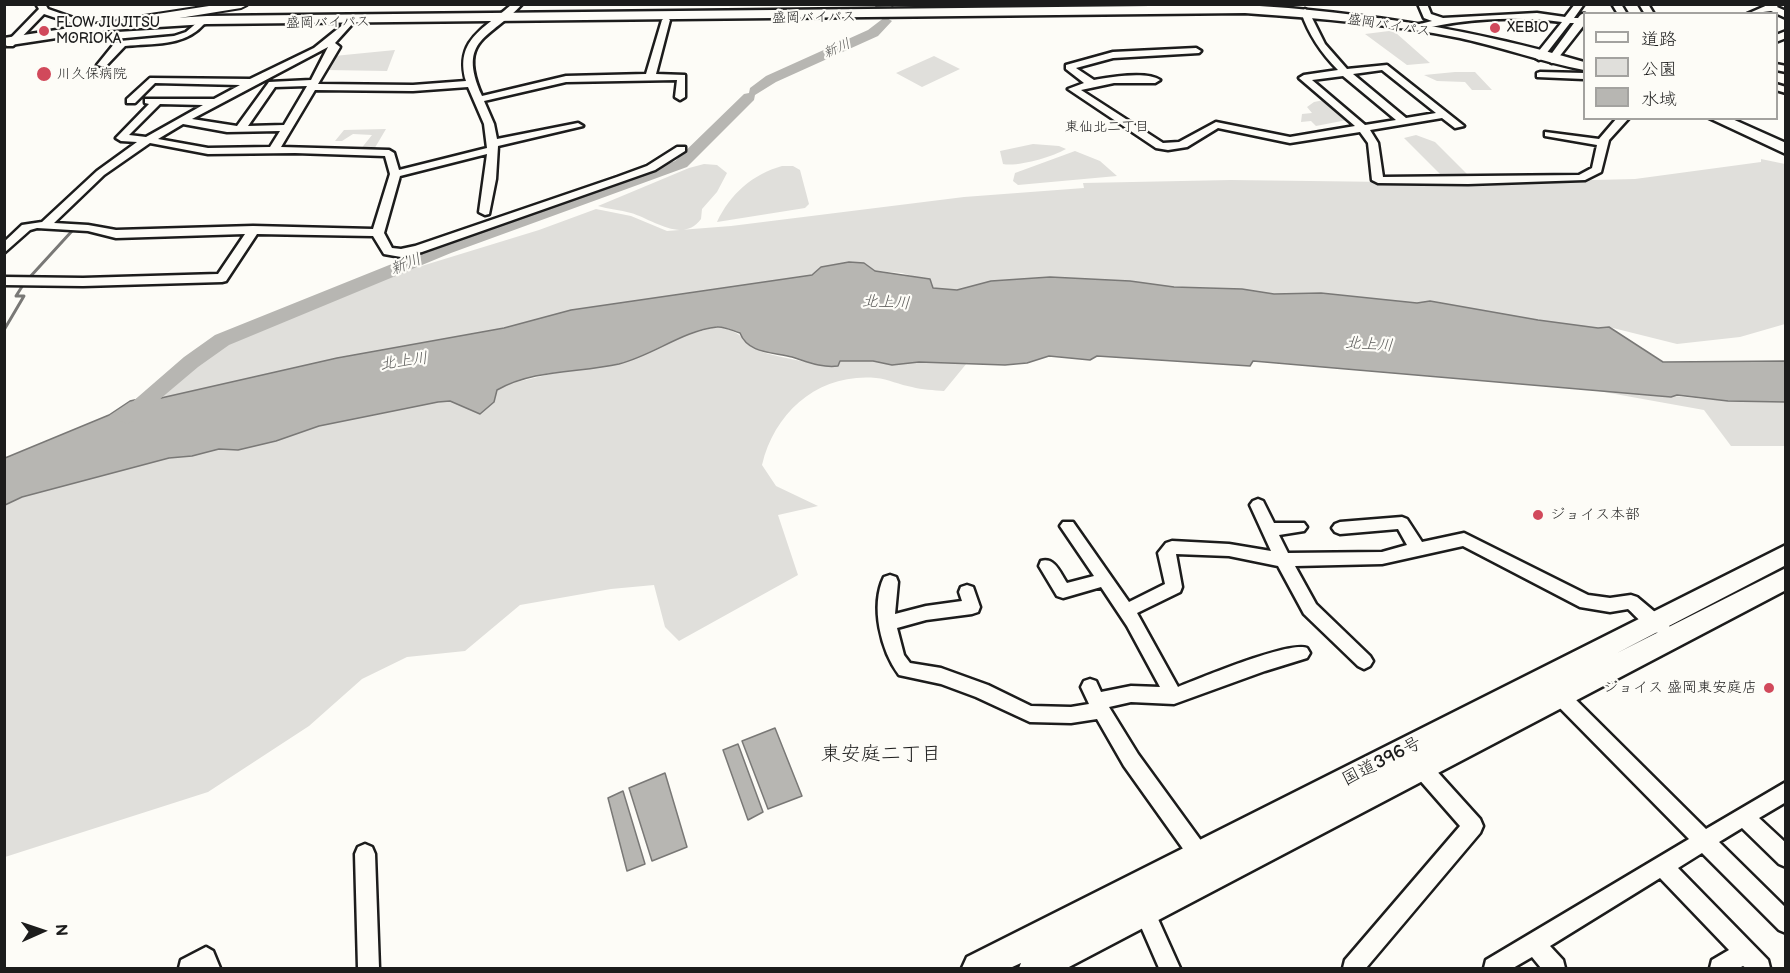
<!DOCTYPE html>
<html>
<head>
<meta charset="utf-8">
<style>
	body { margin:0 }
	#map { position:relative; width:1790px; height:973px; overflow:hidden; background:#fdfcf7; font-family:"Balsamiq Sans","Klee One",sans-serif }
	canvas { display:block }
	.frame { position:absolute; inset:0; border:6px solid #1c1c1c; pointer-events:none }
	.legend { position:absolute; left:1583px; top:12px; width:195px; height:108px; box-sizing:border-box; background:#fdfcf7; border:2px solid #a3a29f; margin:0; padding:8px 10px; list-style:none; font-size:18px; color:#1c1c1c }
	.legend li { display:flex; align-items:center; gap:12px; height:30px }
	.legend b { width:30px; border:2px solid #a3a29f }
	.north { position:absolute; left:12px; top:901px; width:60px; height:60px; -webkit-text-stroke:4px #fdfcf7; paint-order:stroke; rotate:87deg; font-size:16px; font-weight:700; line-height:24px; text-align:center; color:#1c1c1c }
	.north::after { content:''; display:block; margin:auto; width:21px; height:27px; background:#1c1c1c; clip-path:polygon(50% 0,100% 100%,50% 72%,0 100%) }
</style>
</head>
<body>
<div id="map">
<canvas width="1790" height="973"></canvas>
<div class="frame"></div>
<ul class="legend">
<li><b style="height:8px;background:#fdfcf7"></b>道路</li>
<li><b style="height:16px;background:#e0dfdb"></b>公園</li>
<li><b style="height:16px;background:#b7b6b2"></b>水域</li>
</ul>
<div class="north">N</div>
</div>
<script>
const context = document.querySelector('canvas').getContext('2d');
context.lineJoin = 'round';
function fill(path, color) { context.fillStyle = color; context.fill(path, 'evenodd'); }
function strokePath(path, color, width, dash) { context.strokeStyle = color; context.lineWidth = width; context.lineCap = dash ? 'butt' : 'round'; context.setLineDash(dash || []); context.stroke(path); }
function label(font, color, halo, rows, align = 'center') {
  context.font = font + ' "Balsamiq Sans","Klee One",sans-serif'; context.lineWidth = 4.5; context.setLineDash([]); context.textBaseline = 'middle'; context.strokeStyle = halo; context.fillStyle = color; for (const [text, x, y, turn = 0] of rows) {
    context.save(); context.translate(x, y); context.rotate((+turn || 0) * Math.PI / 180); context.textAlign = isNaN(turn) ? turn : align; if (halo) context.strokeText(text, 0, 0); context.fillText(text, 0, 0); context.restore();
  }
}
const green = new Path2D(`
	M1389,31l7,2 34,30 -23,2 -42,-31z
	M395,50l-8,21 -60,-1 7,-14z
	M934,56l26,13 -38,18 -26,-14z
	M1455,72h20l17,18h-20l-7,-8 -28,-1 -13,-6z
	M1324,100l23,20 -31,6 -5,-5 -10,1 1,-8 10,-1 -5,-6 7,-5z
	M386,129l-13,22 -13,-1 12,-15 -19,-1 -11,7h-7l9,-11z
	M1416,135l19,7 37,37h-27l-41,-41z
	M1033,144l26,2 7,3c-14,8 -48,18 -63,15l-3,-13z
	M1075,151l25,10 17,15 -99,9 -5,-4 2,-8z
	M1761,159l24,5v160l-45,13 -63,7 -68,-17 -11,1 -60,-8 -108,-19 -13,2 -96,-10 -47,1 -32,-5 -68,-2 -44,-6 -80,-4 -59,4 -33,9 -25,-2 -1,-6 -30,-9 -27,-2 -11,-8 -10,-1 -33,5 -9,8 -241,35 -67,18 -167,30 -176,40 -4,-3 67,-50 178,-73 137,-42 57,-21 35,7 36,15 64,-5 233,-29 120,-9 -1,-5 148,-3 237,3 167,-4 126,-17z
	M704,164l13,1 10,8 -10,19 -15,17 -1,10c-18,25 -49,0 -70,-6 -11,-3 -23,-4 -33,-7l91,-38z
	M782,166h11l7,4 9,34 -4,4 -88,14c13,-28 36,-48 65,-56z
	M716,327c20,1 28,13 44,24 7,4 69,16 78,15l2,-5h33l19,4 27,-3 48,1 -23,28c-10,-1 -22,-1 -32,-4 -12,-2 -24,-8 -36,-9 -57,-5 -101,33 -114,87l14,21 42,20 -40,9 20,60 -119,66 -14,-14 -11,-42 -43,4 -91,16 -55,46 -58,6 -45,22 -53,47 -101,66 -203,65v-352l17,-8 147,-39 23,-2 27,-7 19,1 38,-9 43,-15 119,-24 12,-1 30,12 17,-23 11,-6 145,-34 26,-13z
	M1576,387l152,14 57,1v44h-54l-27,-36z`);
const water = new Path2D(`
	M849,262l15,1 11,8 55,8 3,9 24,2 34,-9 59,-4 80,4 44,6 68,2 32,5 47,-1 96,10 13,-2 108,19 60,8 11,-1 54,35 122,-1v41l-57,-1 -51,-6 -6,2 -418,-36 -3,5 -153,-10 -7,4 -41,-4 -22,7 -22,2 -86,-3 -27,3 -19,-4h-33l-2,5c-16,2 -30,-4 -46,-9 -18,-5 -44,-3 -52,-24 -7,-2 -16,-7 -23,-6 -35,4 -63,28 -98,37 -40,9 -85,5 -122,26l-3,12 -14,12 -30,-13 -12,1 -119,24 -43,15 -38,9 -19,-1 -27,7 -23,2 -147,39 -17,8v-47l104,-43 21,-14 27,-6 4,3 176,-40 167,-30 67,-18 241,-35 9,-8z
	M775,728l27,68 -34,13 -26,-68z
	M738,744l25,68 -15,8 -25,-70z
	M665,773l22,74 -35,14 -23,-73z
	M623,791l22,73 -18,7 -19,-73z`);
const streamFar1 = new Path2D(`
	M876,7l16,1 1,-4`);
const stream = new Path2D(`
	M29,278l43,-47
	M4,330l20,-34h-8l7,-11`);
const river = new Path2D(`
	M885,17l7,4 -14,15 -102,46 -21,13 -1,5 -67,67 -236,86 -222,92 -31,22 -64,54 -7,3 -7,-3 -4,-5 68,-59 31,-22 224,-90 236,-84 69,-67 5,-1 1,-5 16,-12 102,-46z`);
const minor = new Path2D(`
	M36,4h9l3,5 46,16 -11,2 -39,-13 -31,32h-6v-4l32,-33z
	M512,4h10c-31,35 -66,34 -40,92l84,-20 80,-2 16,-54 4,-3 4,3 -14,54 29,1v22l-5,3 -5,-3 2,-17 -111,2 -82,19 10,23 3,15 81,-16 5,3 -85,20 -2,33 -7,35 -4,1 -6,-3 8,-58 -87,22 -16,57 8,15 9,1 14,-3 202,-69 30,-11 30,-19h8v4l-30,19 -233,82 -21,5 -17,-3 -11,-18 -116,-2 -31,47 -4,1 -139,4 -79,-1v-8l79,1 135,-4 27,-40 -129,4 -28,-7 -51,-3 -7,2 -26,23v-11l18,-17 20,-3 55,-51 40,-29 -16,-1 -5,-3 33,-34 -4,-1v-4h69l26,-14 -85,-2 -20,20h-8v-4l23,-21 100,1 64,-31 36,-29 4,3 -19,21 5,4 -22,37 95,1 53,-4c-12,-42 20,-53 46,-77zM328,47l-17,33 -42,2 -32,44 -45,-7zM307,86l-23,39 -36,1 27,-39zM468,87l16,37 3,24 -88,22 -5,-17 -5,-3 -108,-3 34,-57 98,1zM160,104l43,1 -57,32 -17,-2zM183,124l44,8 53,-1 -10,16 -62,1 -50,-9zM150,143l58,11 87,-1 90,3 5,18 -17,55 -120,-3 -137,4 -28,-5 -34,-2 50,-48z
	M1418,4h9l4,10 12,4 94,-5 28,4 10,-13h9l-10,14h4c2,-2 3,-5 7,-4l-1,11 -29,37 -3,1 -5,-3 27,-37h-4l-28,36 -3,1 -5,-3 28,-35c-46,-6 -98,-4 -143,8l-5,-3 2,-2 16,-4 -8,-3z
	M1612,4h9l6,10h-9z
	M1639,4h9l6,10h-9z
	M1770,4h9l-2,3 9,4v7l-15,-7 -24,3z
	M1305,9l4,3 16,32 22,25 40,-4 77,61 -9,2 -13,-10 -72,12 8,13 5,34 196,-2 13,-7 5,-23 -52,-9v-4l54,7 18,-21h12l-20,22 -8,32 -16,8 -117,4 -90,-1 -6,-3 -4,-37 -8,-11 -70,11 -72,-15 -31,19 -19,3 -12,-2 -88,-59 16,-6 -18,-14v-4l47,-13 83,-4 5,3 -2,2 -86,5 -37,10 18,12c16,-3 53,-9 66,0l-5,3h-41l-33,7 82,53 16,-1 37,-20 74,15 65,-11 -56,-48 5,-3 34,-5c-17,-17 -29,-35 -37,-58zM1382,70l54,43 -30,5 -53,-44zM1343,76l53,44 -31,5 -53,-45z
	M199,21l5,3c-20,23 -51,19 -79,22l-20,21 -8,-2 17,-21 6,-3 54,-5 12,-4z
	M1786,31v7l-10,4v-7z
	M1776,64l10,2v6l-10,-2z
	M1540,72l44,1v6l-47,-2v-4z
	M1776,84l10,3v6l-10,-3z
	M1258,499l5,2 11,22h30l3,4 -3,4 -25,4 9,18 94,-1 25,-7 -9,-16 -58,5 -5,-2 -3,-4 3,-4 5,-2 62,-5 5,2 15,23 42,-9 124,62 22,3 21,-3 6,2 31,26 2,5 -2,5c-14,5 -30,-15 -40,-24l-18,3 -30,-5 -117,-61 -81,18 -87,2 21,38 54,52 3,5 -3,5 -6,3 -6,-3 -54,-52 -26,-48 -49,-10 -53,-2 6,33 -2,5 -43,21 41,74c23,-9 111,-46 129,-39l3,5 -3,5 -42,13 -91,33 -43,-2 -22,5 29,47 72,99 3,7 -3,7 -7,3 -7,-3 -72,-101 -27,-47 -26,4 -41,-1 -54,-25 -35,-13 -42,-9c-18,-24 -29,-69 -15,-98l6,-2 6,2 2,5 -3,32 31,-8 36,-5 -3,-9 2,-5 6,-2 6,2 7,20 -2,5 -6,2 -46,6 -29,8 7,27 6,8 31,5 47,17 43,21 40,1 18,-3 -8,-17 3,-6 6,-2 6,2 5,11 30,-6 29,1 -33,-61 -26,-39 -38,11 -6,-2 -18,-30 2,-5c14,-4 19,12 26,22l27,-7 -34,-50 3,-4h10l56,80 36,-18 -7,-31 8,-10 6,-2 57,3 42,7 -21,-46 3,-4z
	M1559,687l6,2 141,140 80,-47v20l-27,16 27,25v24l-7,-3 -37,-36 -23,14 67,66v25l-7,-3 -77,-77 -24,15 90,92 2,8h-24l-3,-2 -4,2h-29l2,-8 17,-10 -69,-72 -110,68 13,14 2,8h-24l-9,-11 -19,11h-29l2,-8 203,-121 -136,-138 -3,-6 3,-6z
	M1417,754l7,3 56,62 3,7 -3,7 -114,135h-23l2,-8 115,-134 -50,-57 -2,-6 2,-6z
	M365,844l7,3 3,7 4,114h-21l-3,-114 3,-7z
	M1142,896l7,3 31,69h-21l-27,-62 3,-7z
	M206,947l7,4 7,17h-41l2,-8z`);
const major = new Path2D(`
	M222,4l25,1 -6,3 -123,20 -6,-4 6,-4z`);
const highway = new Path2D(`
	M1245,5c116,7 228,24 339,57v8c-41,-8 -82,-23 -124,-32 -71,-14 -143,-20 -215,-25l-1038,11 -98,6 -105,16v-8l105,-16 98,-6z
	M1709,118h21l56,25v11z
	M1786,545v20l-169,88 169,-85v22l-719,378h-48l2,-5 -11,5h-48l5,-11z`);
const markers = [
	[1495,28,6,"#d1495b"],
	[44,31,6,"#d1495b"],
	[44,74,8,"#d1495b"],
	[1538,515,6,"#d1495b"],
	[1769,688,6,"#d1495b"]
];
const farStreetnames = [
	["盛岡バイパス",814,18,-1],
	["盛岡バイパス",328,23,-1],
	["盛岡バイパス",1389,26,9]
];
const farPoinames = [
	["FLOW JIUJITSU",56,23],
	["MORIOKA",56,39],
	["XEBIO",1507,28],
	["川久保病院",57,74]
];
const farWaternames = [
	["新川",837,49,-24]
];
const farNeighbourhoodnames = [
	["東仙北二丁目",1107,127]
];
const poiNames = [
	["ジョイス本部",1550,515],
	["ジョイス 盛岡東安庭店",1757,688,"right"]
];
const waterNames = [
	["新川",406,265,-22],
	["北上川",886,303,3],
	["北上川",1369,345,4],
	["北上川",404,362,-8]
];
const nearStreetnames = [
	["国道396号",1382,762,-27]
];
const nearNeighbourhoodnames = [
	["東安庭二丁目",881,755]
];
fill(green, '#e0dfdb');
fill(water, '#b7b6b2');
strokePath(water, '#797876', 1.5);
strokePath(streamFar1, '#797876', 2);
strokePath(stream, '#797876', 3);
fill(river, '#b7b6b2');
strokePath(minor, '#1c1c1c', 5);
strokePath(major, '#1c1c1c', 4);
strokePath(highway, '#1c1c1c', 5);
fill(minor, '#fdfcf7');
fill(major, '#fdfcf7');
fill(highway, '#fdfcf7');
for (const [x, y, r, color] of markers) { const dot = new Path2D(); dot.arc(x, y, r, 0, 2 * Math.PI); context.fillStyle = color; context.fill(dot); strokePath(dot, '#fdfcf7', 2); }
label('14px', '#1c1c1c', '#fdfcf7', farStreetnames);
label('14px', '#1c1c1c', '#fdfcf7', farPoinames, 'left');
label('italic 14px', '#5a5a58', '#fdfcf7', farWaternames);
label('14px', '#1c1c1c', '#fdfcf7', farNeighbourhoodnames);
label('15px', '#1c1c1c', '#fdfcf7', poiNames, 'left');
label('italic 16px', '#5a5a58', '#fdfcf7', waterNames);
label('18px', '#1c1c1c', '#fdfcf7', nearStreetnames);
label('20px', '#1c1c1c', '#fdfcf7', nearNeighbourhoodnames);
</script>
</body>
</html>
